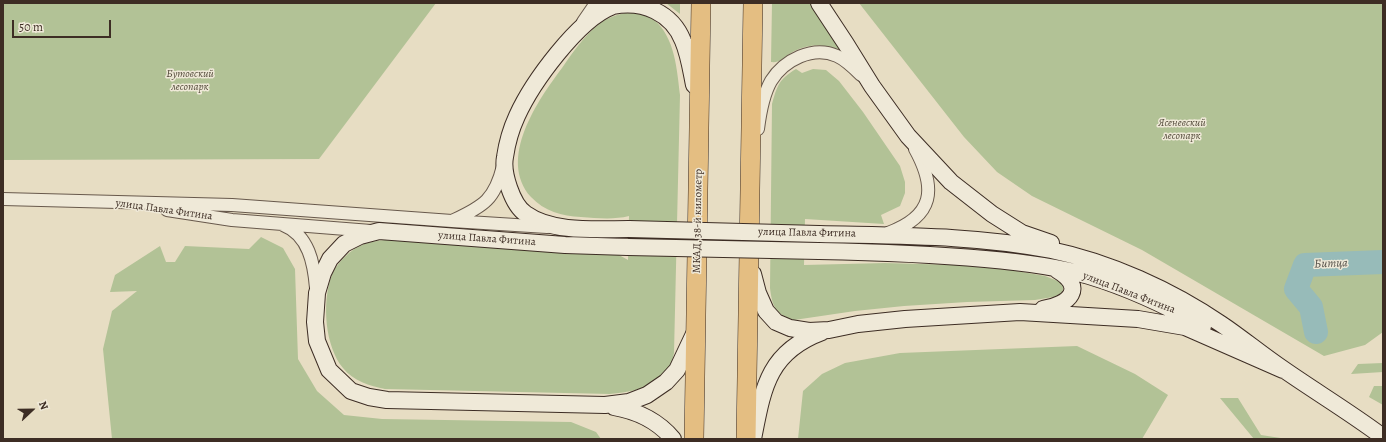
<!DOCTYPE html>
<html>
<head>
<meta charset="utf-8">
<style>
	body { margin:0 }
	#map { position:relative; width:1386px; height:442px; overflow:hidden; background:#e7ddc3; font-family:Alegreya,serif }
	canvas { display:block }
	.frame { position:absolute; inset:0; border:4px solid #3d2d24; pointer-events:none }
	.north { position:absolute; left:12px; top:390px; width:40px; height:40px; -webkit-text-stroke:3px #efe9d8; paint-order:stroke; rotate:68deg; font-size:11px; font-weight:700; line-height:16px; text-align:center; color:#3d2d24 }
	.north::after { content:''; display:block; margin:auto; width:14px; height:18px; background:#3d2d24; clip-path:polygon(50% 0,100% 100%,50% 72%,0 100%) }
	.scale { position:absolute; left:12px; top:20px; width:99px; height:18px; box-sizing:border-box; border:2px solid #3d2d24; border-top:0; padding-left:5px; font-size:12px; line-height:14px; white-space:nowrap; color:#3d2d24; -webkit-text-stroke:3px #efe9d8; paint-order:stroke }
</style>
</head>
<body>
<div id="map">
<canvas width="1386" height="442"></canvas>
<div class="frame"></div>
<div class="north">N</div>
<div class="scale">50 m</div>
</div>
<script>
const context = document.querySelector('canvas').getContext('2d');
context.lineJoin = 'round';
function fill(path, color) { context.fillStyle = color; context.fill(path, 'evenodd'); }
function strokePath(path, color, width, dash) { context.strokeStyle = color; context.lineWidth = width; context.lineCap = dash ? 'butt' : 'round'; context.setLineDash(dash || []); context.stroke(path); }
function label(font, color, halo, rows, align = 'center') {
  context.font = font + ' Alegreya,serif'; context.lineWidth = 3; context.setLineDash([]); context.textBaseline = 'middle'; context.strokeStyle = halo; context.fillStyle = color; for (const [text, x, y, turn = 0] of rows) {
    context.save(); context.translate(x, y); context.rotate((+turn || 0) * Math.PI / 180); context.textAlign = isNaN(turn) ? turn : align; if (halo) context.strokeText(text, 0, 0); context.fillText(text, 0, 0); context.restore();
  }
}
const green = new Path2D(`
	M3,3h433l-117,156 -316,1z
	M666,3h14v11z
	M772,3h39l33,48c-20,-6 -34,-9 -53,2 -7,5 -11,10 -20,9z
	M859,3h524v329l-18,13 -41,11 -182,-106 -110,-54 -35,-24 -33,-35z
	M630,12c8,1 17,2 24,8 21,17 23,50 26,75l-6,258c-1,4 -2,11 -5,15 -12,19 -37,24 -59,26l-225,-5c-15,-3 -32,-8 -42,-21 -18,-22 -21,-64 -12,-91 3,-9 11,-18 18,-24 14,-12 31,-13 49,-14l221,16 9,5 1,-44c-16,4 -32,2 -48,1 -19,-1 -37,-6 -50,-20 -34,-38 7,-97 31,-129 11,-16 22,-32 37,-44 9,-7 20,-10 31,-12z
	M796,69l6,4 11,-4 13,1 13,11 24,31 37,54 5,16v11l-5,13 -19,9 3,9 -79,-5 -1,46 81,-2 71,2 55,5 34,6 18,7v7l-4,6 -24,4 -68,2 -63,4 -49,5 -61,9c-18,-5 -22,-14 -24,-32l2,-184c5,-18 7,-25 24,-35z
	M261,237l22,11 12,21 3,90 19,32 27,24 38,4 189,3 25,10 5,7h-489l-9,-90 9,-38 25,-20 -27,1 5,-17 45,-29 6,16h9l10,-16 64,3z
	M1077,346l58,28 33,21 -26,44h-344l5,-48 19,-17 23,-11 55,-10z
	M1383,363v9l-32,2 7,-10z
	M1374,386h9v19l-14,-8z
	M1220,398h18l23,37 26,4h-33z`);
const river = new Path2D(`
	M1316,332l-5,-25 -15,-18 9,-24 78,-3`);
const minor = new Path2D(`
	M583,22l13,-19
	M758,129c2,-16 5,-34 13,-48 13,-21 42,-36 66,-25 9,4 17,12 24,19
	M3,199l229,6 220,16 95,6
	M167,210l65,10 139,11
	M454,220c30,-14 41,-21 49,-54
	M283,225c26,10 31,39 33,63
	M888,233c46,-17 49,-44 27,-84`);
const secondary = new Path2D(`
	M819,3l27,41 26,42 36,50 43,46 41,32 30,19 29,10
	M629,229c-32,0 -77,4 -103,-15 -14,-9 -24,-42 -21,-57 2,-14 6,-28 12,-41 15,-33 61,-97 96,-110 30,-6 59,7 70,35 6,14 8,29 11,44
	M819,234c77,2 157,1 232,16 58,12 120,40 170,74 21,14 41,31 62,45 33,23 68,44 100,68
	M628,247l-63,-2 -186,-14 -19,5 -16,8 -14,15 -7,14 -6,20 -2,29 2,19 12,29 22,21 18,6 18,3 218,5 24,-3 18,-7 19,-13 11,-12 17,-36
	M819,251c55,1 111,3 166,8 35,3 71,7 104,17 40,12 78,30 114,50
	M753,274l5,19 8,18 10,11 14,6 19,3 20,-1 29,-6 47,-5 115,-7 118,7 47,8 98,43
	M1043,309c27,-4 43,-22 14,-39
	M614,407c23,4 44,14 59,32
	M753,439c10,-51 15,-87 69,-107`);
const trunk = new Path2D(`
	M694,439l7,-436
	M746,439l7,-436`);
const secondaryBridge = new Path2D(`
	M629,229l190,5
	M628,247l191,4`);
const parkNames = [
	["Бутовский",190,74],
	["лесопарк",190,87],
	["Ясеневский",1182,123],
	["лесопарк",1182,136]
];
const streetNames = [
	["улица Павла Фитина",164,210,8],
	["МКАД, 38-й километр",698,221,-89],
	["улица Павла Фитина",807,233,1],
	["улица Павла Фитина",487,239,4],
	["улица Павла Фитина",1129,293,21]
];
const waterNames = [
	["Битца",1331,264,-2]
];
fill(green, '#b2c296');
strokePath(river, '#97bbb9', 24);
strokePath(minor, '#68594c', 14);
strokePath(secondary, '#3d2d24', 18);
strokePath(trunk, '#3d2d24', 20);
strokePath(minor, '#efe9d8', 12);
strokePath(secondary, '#efe9d8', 16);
strokePath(trunk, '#e4be82', 19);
strokePath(secondaryBridge, '#3d2d24', 18, []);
strokePath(secondaryBridge, '#efe9d8', 16);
label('italic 11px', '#544b3b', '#efe9d8', parkNames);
label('11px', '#3d2d24', '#efe9d8', streetNames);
label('italic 12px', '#545049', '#efe9d8', waterNames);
</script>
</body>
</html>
